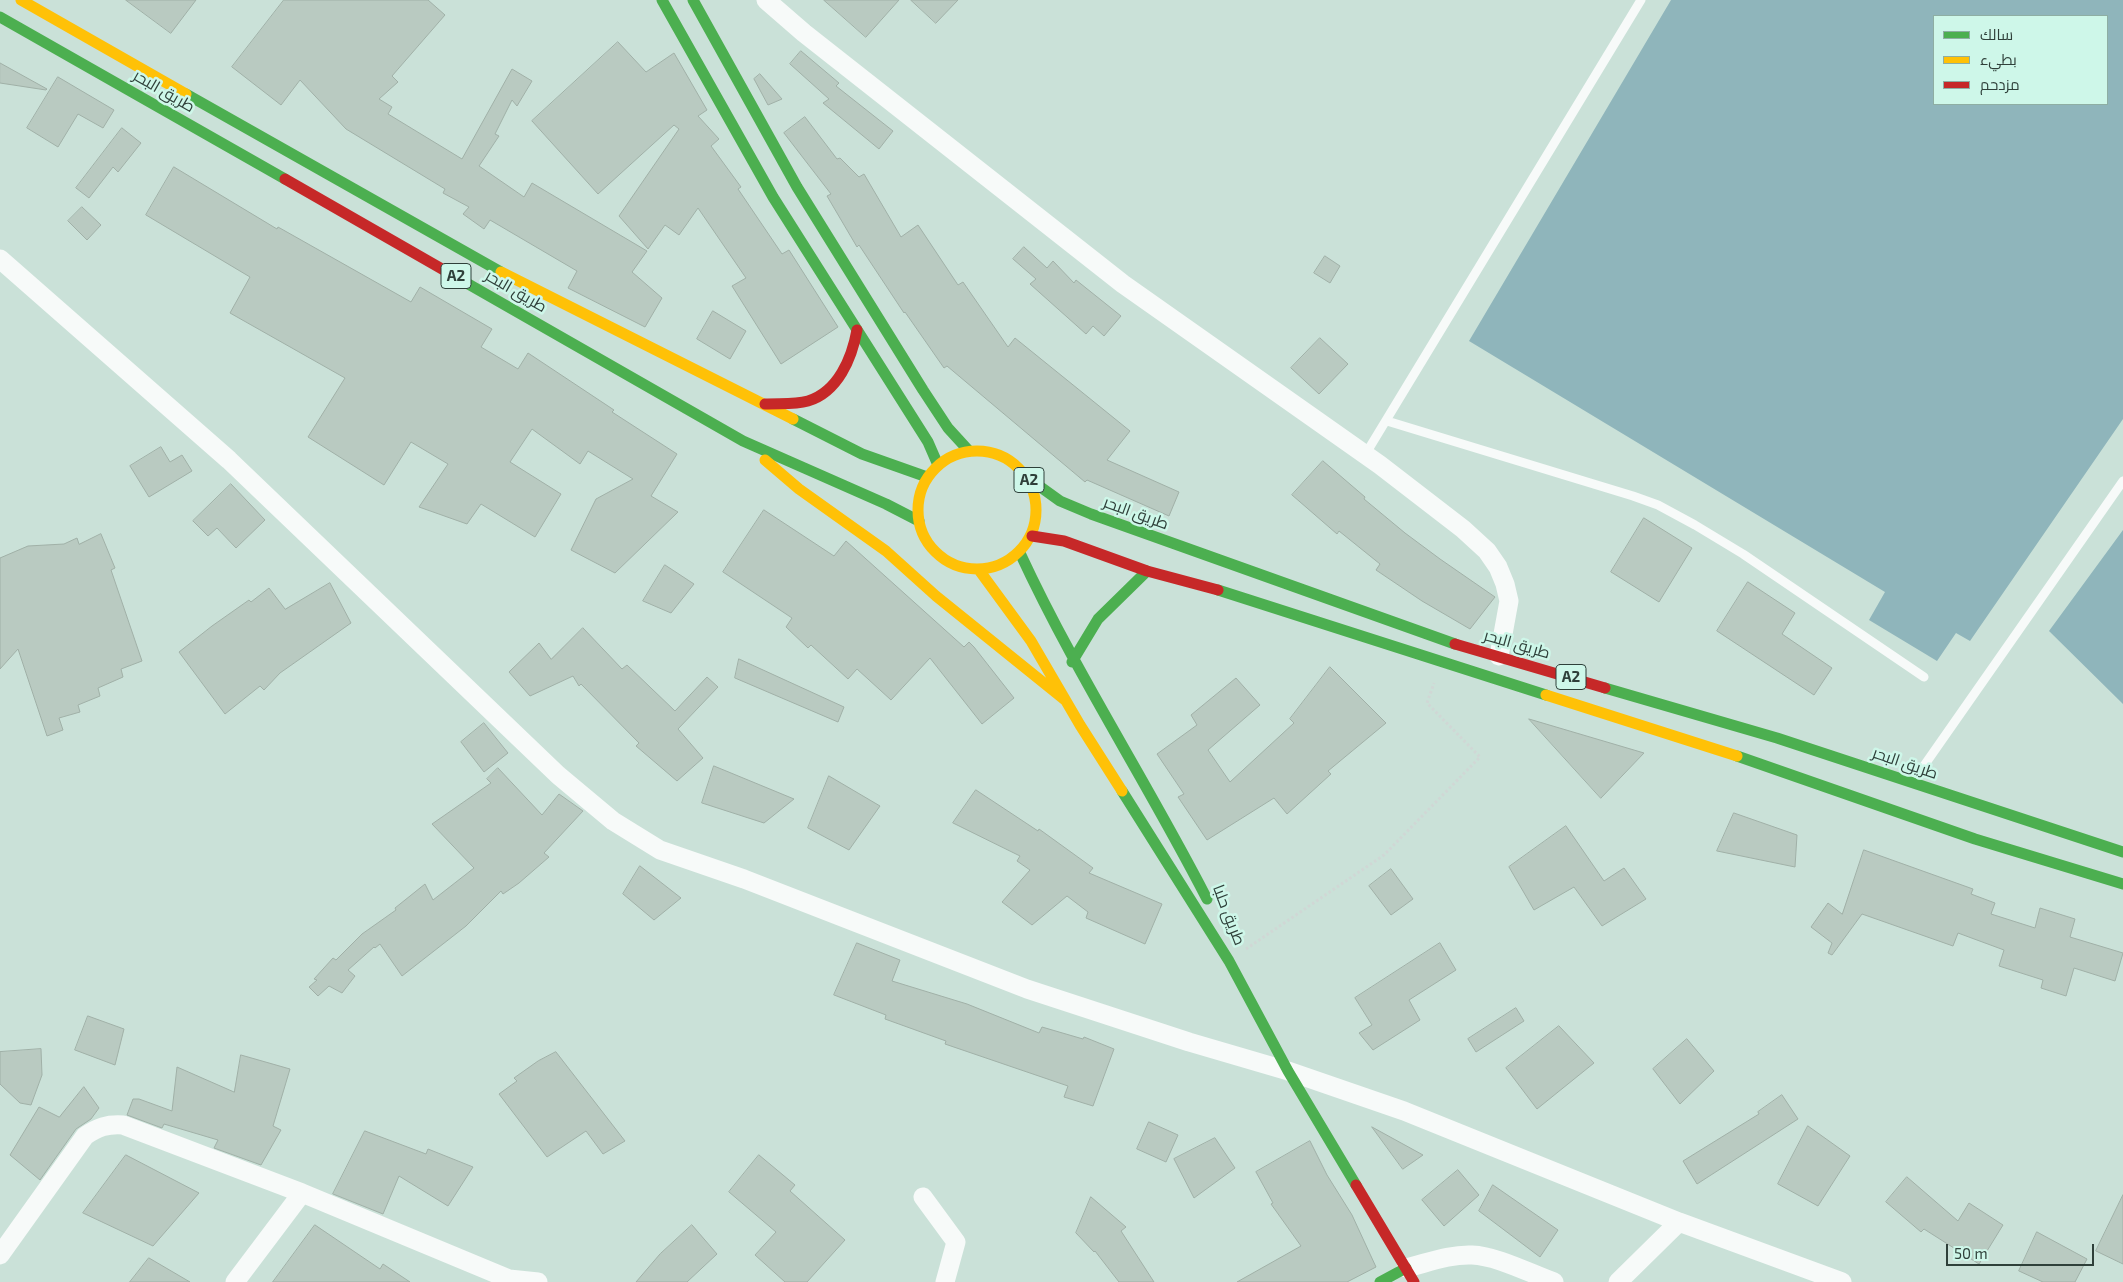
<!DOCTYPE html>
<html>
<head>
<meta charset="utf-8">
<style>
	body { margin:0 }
	#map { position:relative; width:2123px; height:1282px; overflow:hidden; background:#cae1d8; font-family:"Exo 2",Cairo,sans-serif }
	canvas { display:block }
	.legend { position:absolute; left:1933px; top:15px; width:175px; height:90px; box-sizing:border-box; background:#cef7e9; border:1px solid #8eaea3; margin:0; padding:6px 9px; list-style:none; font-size:15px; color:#2f403a }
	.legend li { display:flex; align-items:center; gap:10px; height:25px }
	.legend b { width:25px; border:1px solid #8eaea3 }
	.scale { position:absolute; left:1946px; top:1244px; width:148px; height:22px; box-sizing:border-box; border:2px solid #2f403a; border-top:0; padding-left:6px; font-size:15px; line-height:18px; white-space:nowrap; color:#2f403a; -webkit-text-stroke:4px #cef7e9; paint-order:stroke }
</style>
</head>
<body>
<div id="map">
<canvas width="2123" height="1282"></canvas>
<ul class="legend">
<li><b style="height:6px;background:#4caf50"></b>سالك</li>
<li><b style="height:6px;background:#ffc107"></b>بطيء</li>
<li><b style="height:6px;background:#c62828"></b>مزدحم</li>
</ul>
<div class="scale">50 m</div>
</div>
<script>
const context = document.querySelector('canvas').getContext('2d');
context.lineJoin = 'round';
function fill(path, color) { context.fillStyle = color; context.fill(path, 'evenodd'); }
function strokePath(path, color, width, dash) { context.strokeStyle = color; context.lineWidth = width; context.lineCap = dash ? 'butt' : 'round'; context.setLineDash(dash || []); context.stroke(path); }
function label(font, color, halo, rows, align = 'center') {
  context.font = font + ' "Exo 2",Cairo,sans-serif'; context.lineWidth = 5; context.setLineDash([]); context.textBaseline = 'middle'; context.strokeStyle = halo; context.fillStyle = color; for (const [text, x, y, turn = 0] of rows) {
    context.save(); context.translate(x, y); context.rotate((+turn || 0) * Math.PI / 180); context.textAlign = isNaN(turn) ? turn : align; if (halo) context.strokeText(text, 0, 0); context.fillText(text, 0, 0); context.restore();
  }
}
const water = new Path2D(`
	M1671,0h452v419l-153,222 -14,-8 -19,28 -68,-41 16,-28 -416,-251zM2107,16v88h-173v-88z
	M2123,530v174l-74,-73z`);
const building = new Path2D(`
	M126,0h70l-25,33z
	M284,0h144l17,15 -53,61 6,6 -19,17 13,8 -4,7 74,45 50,-90 20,12 -15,25 -5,-6 -17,34 4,2 -20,30 45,31 8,-14 115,68 -15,21 30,26 -17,29 -77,-39 9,-17 -87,-51 -6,9 -21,-15 6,-7 -26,-14 2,-4 -99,-60 -46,-49 -19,25 -49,-38z
	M824,0h75l-33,37z
	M911,0h47l-22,23z
	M618,42l28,30 28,-19 33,57 -9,6 21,23 -8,7 30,41 -3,2 44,65 7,-4 49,77 -57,37 -49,-78 14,-8 -48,-70 -19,27 -14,-10 -17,24 -29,-33 60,-87 -5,-4 -76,69 -66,-73z
	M801,51l38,32 -3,3 57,45 -14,18 -56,-46 6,-4 -39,-35z
	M0,63l47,26 -1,1 -46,-7z
	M760,74l22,25 -14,6 -14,-26z
	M58,77l56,33 -11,18 -25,-14 -20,33 -31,-19z
	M805,117l32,42 3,-1 19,19 5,-3 37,63 17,-12 40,60 5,-3 45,65 7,-9 115,93 -23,29 72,32 -10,24 -82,-36 -2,2 -138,-116 -3,2 -39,-56 -1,1 -45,-68 -2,2 -30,-51 4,-2 -47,-61z
	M122,128l19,15 -23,29 -5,-5 -24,31 -13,-10z
	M174,167l103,62 1,-2 133,75 9,-15 72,42 -11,18 37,22 10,-16 86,57 -2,2 65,42 -26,42 27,16 -63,61 -44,-23 25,-51 37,-20 -45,-28 -8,13 -48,-35 -22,33 51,32 -26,43 -54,-33 -14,20 -48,-17 29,-43 -37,-22 -27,43 -76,-48 37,-59 -115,-65 20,-36 -104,-62z
	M82,207l19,18 -14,15 -19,-19z
	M1024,247l23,21 6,-7 21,22 2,-3 45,36 -17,20 -11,-10 -7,8 -56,-50 6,-5 -23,-20z
	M1325,256l15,10 -10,17 -16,-10z
	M713,311l33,20 -16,28 -33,-20z
	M1320,338l28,26 -29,30 -28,-26z
	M161,447l9,15 12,-7 10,16 -43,26 -19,-31z
	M1323,461l42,36 -1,2 41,34 35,26 55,38 -25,32 -48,-28 -46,-31 4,-6 -41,-33 -2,3 -45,-39z
	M231,484l34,36 -29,28 -19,-20 -9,8 -15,-15z
	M764,510l70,46 12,-15 118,106 5,-5 5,5 40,51 -32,26 -52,-66 -39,42 -34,-31 -9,10 -37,-34 -3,3 -22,-21 6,-9 -69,-46z
	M1644,518l48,30 -33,54 -48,-30z
	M101,534l14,34 -4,2 31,91 -21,8 2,8 -25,11 2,8 -22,9 2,7 -21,6 4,12 -16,6 -29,-87 -18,20v-111l28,-12 36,-2 13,-6 2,6z
	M665,565l29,19 -23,29 -28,-12z
	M1748,582l47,31 -13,21 50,34 -18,27 -97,-64z
	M330,583l21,40 -71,50 -16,17 -4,-4 -35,28 -46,-62 33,-26 37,-26 2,2 18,-14 16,21z
	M583,628l39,41 5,-4 48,46 32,-34 11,10 -40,42 25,29 -26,23 -41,-35 3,-3 -58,-59 -2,2 -6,-10 -43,20 -21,-24 30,-29 12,16z
	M739,659l105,48 -6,15 -103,-44z
	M1330,667l56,56 -58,48 3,3 -44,40 -13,-16 -67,42 -29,-43 6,-3 -27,-40 40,-29 -6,-10 45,-37 24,27 -52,45 22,32 64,-59 -4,-4z
	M1529,719l115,34 -43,45z
	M484,723l24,30 -24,19 -23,-30z
	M714,766l80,33 -30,24 -62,-20z
	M498,768l44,47 17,-21 24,17 -39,42 5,4 -30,26 -16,11 -2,-3 -35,35 -64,50 -22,-32 -5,4 -1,-1 -26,23 7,6 -13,17 -13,-7 -11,10 -9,-9 8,-7 -3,-1 19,-21 3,2 26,-26 34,-24 -1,-2 30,-24 8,16 41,-32 -42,-44 59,-41 -4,-4z
	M829,776l51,30 -31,44 -41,-22z
	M976,790l62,41 1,-2 54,39 -4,5 73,31 -17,40 -59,-26 2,-6 -21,-16 -35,29 -30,-23 28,-32 -13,-9 3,-5 -67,-33z
	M1734,813l63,22 -2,32 -78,-16z
	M1566,826l38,55 20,-13 22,31 -44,27 -28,-39 -40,23 -25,-43z
	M1864,850l109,39 -2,5 24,9 -4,11 44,14 5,-20 35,11 -5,18 53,16 -8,28 -41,-13 -8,28 -25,-8 2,-8 -44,-14 5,-16 -46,-17 -5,13 -91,-32 -30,41 -4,-2 4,-10 -21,-16 17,-24 14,11z
	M640,866l41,32 -27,22 -31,-26z
	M1391,869l22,30 -22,16 -22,-29z
	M857,943l43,17 -8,21 75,23 72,29 3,-6 41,12 1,-2 30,12 -21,57 -29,-9 4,-11 -123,-42 1,-3 -61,-22 1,-4 -52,-20z
	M1440,943l16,27 -47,30 11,20 -47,30 -14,-17 13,-8 -17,-27z
	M1516,1008l8,13 -48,31 -8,-13z
	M88,1016l36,13 -9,36 -40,-15z
	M1559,1026l35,37 -57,46 -31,-41z
	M1687,1039l27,32 -34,33 -27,-35z
	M41,1049l1,26 -11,30 -11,-2 -20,-19v-32z
	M556,1052l69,89 -22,13 -17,-23 -39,26 -48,-63 18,-13 -3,-3 24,-17z
	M241,1055l49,14 -17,57 8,4 -20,35 -47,-17 4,-8 -54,-16 -2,4 -35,-13 6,-16h6l33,12 5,-44 57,25z
	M84,1087l15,21 -8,11 -15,10 -36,51 -30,-25 29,-48 20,10z
	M1782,1095l16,24 -101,65 -14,-23 76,-47 -1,-2z
	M1149,1122l29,13 -12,27 -29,-13z
	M1808,1126l42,30 -32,50 -40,-22z
	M1372,1127l51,28 -20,14z
	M365,1131l61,23 2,-5 45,18 -25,39 -49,-30 -16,38 -50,-20z
	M1215,1138l20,30 -41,30 -20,-39z
	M1310,1141l17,34 25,40 24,52 -29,15h-110l64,-36 -30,-42 2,-1 -17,-31z
	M126,1155l73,38 -46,53 -70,-33z
	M759,1155l36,30 -5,6 55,49 -38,42h-22l-30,-27 21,-23 -47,-40z
	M1458,1170l21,25 -35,31 -22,-26z
	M1907,1177l51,44 11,-18 34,22 -24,39 -55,-35 -3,3 -35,-30z
	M1493,1185l65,45 -18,27 -61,-46z
	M2123,1195v69l-27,-13z
	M1091,1197l35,30 -5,4 33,51h-35l-24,-31 -1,1 -18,-19z
	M315,1225l65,44 3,-5 27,18h-137z
	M692,1225l25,29 -30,28h-51l24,-28z
	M2037,1232l50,27 -12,23h-32l-24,-11z
	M149,1258l41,24h-60z`);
const path = new Path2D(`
	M1246,949l138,-94 96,-98 -53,-54 7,-20`);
const lane = new Path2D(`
	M1387,421l246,75 25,9 37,20 48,29 181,123
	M1365,455l276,-455
	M1914,780l209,-299`);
const street = new Path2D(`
	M766,0l38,33 319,251 257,181 83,64 24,22 11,16 7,17 4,17 -10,55
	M0,259l229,201 329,315 55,46 47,29 84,29 283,110 162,53 99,29 116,40 275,111 163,60
	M923,1197l33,45 -11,40
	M0,1255l85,-119c13,-9 22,-12 38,-11l179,68 207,86 29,3
	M1406,1268c21,-5 44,-14 66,-13 25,1 57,18 82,27
	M235,1282l67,-89
	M1618,1282l61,-60`);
const fast = new Path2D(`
	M662,0l111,197 155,245 10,23
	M693,0l104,187 126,203 25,38 21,23
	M0,17l285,162
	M186,94l315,178
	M456,277l287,164 143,63 33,17
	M793,419l69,35 65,23
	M1028,478l32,23 31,13 364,130
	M1020,553c55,119 127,229 187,346
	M1218,590l328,105
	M1072,662l26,-43 49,-48
	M1605,688l172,50 346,114
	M1737,756l238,83 148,45
	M1122,791l107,170 59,110 68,114
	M1380,1282l26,-14`);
const slow = new Path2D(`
	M21,0l165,94
	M501,272l292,147
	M918 510a59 59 0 1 1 118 0a59 59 0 1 1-118 0Z
	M765,460l34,29 87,62 50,45 129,104
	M979,570l52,71 49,84 42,66
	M1546,695l191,61`);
const jam = new Path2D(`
	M285,179l171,98
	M765,404c14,-1 29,1 43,-3 30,-9 44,-43 49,-71
	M1032,536l32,5 83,30 71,19
	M1455,644l150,44
	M1356,1185l58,97`);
const shields = [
	[456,276,30],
	[1029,480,30],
	[1571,677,30]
];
const shieldNames = [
	["A2",456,276],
	["A2",1029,480],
	["A2",1571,677]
];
const streetNames = [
	["طريق البحر",164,91,30],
	["طريق البحر",516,291,30],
	["طريق البحر",1136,513,20],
	["طريق البحر",1517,644,16],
	["طريق البحر",1905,763,19],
	["طريق حلبا",1229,915,69]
];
fill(water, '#8fb5bb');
fill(building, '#b9cac1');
strokePath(building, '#a0b0a7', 1);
strokePath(path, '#d0d7d5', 3, [2.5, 2.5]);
strokePath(lane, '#f7faf9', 9);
strokePath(street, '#f7faf9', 19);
strokePath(fast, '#4caf50', 11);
strokePath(slow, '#ffc107', 11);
strokePath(jam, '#c62828', 11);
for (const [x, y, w] of shields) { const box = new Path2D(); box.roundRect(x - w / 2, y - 12.5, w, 25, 4); context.fillStyle = '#cef7e9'; context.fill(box); strokePath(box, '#2f403a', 1); }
label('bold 15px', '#2f403a', null, shieldNames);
label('16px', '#2f403a', '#cef7e9', streetNames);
</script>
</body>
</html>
